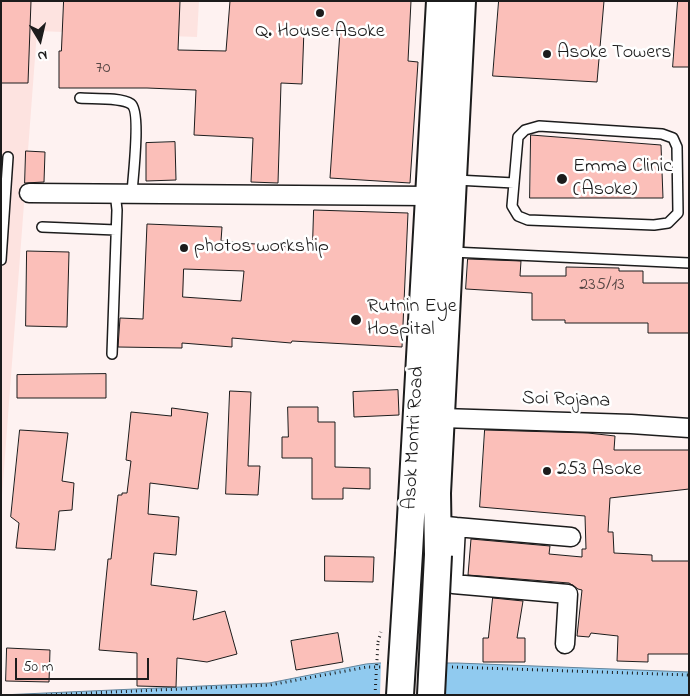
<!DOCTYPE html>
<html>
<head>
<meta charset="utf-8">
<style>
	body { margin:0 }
	#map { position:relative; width:690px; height:696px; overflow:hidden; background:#fef2f1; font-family:"Indie Flower",sans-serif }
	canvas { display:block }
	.frame { position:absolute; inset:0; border:2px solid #1c1c1c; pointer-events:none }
	.north { position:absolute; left:15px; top:15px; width:50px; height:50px; -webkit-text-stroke:4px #fff; paint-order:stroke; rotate:171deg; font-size:14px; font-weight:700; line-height:20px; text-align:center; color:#1c1c1c }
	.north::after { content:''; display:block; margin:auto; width:18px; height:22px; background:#1c1c1c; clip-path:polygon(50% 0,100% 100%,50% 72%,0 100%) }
	.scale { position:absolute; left:15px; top:658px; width:134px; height:22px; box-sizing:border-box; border:2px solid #1c1c1c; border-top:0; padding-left:6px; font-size:15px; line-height:18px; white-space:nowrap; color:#1c1c1c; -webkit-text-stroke:4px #fff; paint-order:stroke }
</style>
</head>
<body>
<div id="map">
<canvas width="690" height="696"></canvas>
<div class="frame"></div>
<div class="north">N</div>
<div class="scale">50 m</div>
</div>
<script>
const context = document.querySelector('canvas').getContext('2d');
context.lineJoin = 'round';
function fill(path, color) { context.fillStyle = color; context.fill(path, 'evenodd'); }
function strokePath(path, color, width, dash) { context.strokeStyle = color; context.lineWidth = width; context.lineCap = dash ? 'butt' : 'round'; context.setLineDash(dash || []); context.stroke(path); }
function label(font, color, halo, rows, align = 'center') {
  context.font = font + ' "Indie Flower",sans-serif'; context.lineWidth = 5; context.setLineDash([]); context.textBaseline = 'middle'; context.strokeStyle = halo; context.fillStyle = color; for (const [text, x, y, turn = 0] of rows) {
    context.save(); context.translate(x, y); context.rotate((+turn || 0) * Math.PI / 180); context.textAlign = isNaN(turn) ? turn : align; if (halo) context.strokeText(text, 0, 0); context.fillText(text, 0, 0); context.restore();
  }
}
const built = new Path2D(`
	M1,1h198l-2,36 -160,-6 -36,478z`);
const water = new Path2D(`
	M379,663h78l232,9v23h-688l268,-12 97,-19z`);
const pier = new Path2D(`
	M381,661h63l-2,34h-62z`);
const building = new Path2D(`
	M1,1h30l-3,82h-27z
	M64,1h116l-2,49 48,1 4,-50h181l-3,60 10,1 -8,121 -80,-5 10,-147 -36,-2 -2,55 -21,-1 -3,100 -27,-1 2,-44 -59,-3 2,-45 -49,-2h-88v-37h2z
	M499,1h105l-7,81 -104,-6z
	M678,1h11v66h-16z
	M531,135l130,10 2,53h-133z
	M175,142l1,38 -30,1v-38z
	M26,151l19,1 -1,30 -19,1z
	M314,210l94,3 -6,134 -110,-6 -1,2 -59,-5v9l-50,-4v5l-64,-1 2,-29 23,1 4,-95 75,3 -1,14 91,8zM184,269l60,2 -3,30 -58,-4z
	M27,251l42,1 -2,75 -41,-1z
	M468,259l53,2 -1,15h46v-9l53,1v3h24v12h46v50h-41v-10h-83v-3h-33v-27l-66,-4z
	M106,374v24h-89v-23z
	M398,390l1,25 -45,2 -1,-25z
	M230,391l21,1 -3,74h12l-2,29 -32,-1z
	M288,407h30v15h17v45l35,1v21l-27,-1v11h-31v-41h-30v-21h6z
	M172,408l36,5 -10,76 -48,-6 -2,31 31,3 -3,38 -22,-2 -3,32 46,6 -4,29 32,-9 12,43 -30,8 -30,-4 -1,29 -39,-1v-33l-38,-3 9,-91h3l7,-64h4v-2h5l4,-32 -5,-1 5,-48 40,4z
	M20,430l48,3 -6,48 12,2 -2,27 -13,1 -4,39 -39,-2 3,-25 -8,-6z
	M485,430l103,3 27,3 -1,14h75v39l-79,9 -2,34h5l1,21 38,2v6h37v93h-41v8l-31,-1 1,-25 -27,-3 -2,4 -12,-1 5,-46 -4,-1 -4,-3 -5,-3 -101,-8 3,-36 79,7 -1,8 33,3v-8h4l-1,-33 -105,-9z
	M325,556l49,1 -1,25 -48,-1z
	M493,598l30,3 -6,37h8v24h-42v-24h5z
	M338,633l5,29 -47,8 -5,-29z
	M7,648l43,2 -1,32 -43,-1z`);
const path = new Path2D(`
	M378,642l3,-10
	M452,667l237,8
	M46,695l224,-10 97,-18h14`);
const service = new Path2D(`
	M80,98c12,1 41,-1 51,6 10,7 2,74 1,88
	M539,126l123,8 11,4 4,9 1,66 -10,10 -14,2 -126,-5 -10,-4 -6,-10 6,-69 7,-7z
	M456,180l58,3
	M42,227l74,3
	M452,252l237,11
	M1,260l7,-103
	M112,354l5,-144 -2,-18`);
const minor = new Path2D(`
	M29,193l400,3
	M442,418l189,6 58,4
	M437,525l19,2 -3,57 115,10 -3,50
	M456,527l115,10`);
const primary = new Path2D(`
	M409,553l31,-552
	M438,555l-1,-62 25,-492`);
const pathBridge = new Path2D(`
	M375,695l3,-53`);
const primaryBridge = new Path2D(`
	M400,695l9,-142
	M431,695l7,-140`);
const markers = [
	[320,13,5,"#1c1c1c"],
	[547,54,5,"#1c1c1c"],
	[562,179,6,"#1c1c1c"],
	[184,248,5,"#1c1c1c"],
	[356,320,6,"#1c1c1c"],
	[547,471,5,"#1c1c1c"]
];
const numberNames = [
	["70",103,69],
	["235/13",602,286]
];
const poiNames = [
	["Q. House Asoke",320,33,"center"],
	["Asoke Towers",557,54],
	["Emma Clinic",573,168],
	["(Asoke)",573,191],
	["photos workship",194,248],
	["Rutnin Eye",367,308],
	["Hospital",367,331],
	["253 Asoke",557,471]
];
const streetNames = [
	["Soi Rojana",566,401,2],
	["Asok Montri Road",415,438,-87]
];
fill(built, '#fde3e0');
fill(water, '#90caef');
strokePath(water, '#62849b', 1);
fill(pier, '#fef2f1');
fill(building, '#fbbfb9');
strokePath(building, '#1c1c1c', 1);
strokePath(service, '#1c1c1c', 12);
strokePath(minor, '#1c1c1c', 21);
strokePath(primary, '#1c1c1c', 30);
strokePath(path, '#1c1c1c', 3, [1, 4]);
strokePath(service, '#fff', 9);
strokePath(minor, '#fff', 18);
strokePath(primary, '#fff', 26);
strokePath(primaryBridge, '#1c1c1c', 30, []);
strokePath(pathBridge, '#1c1c1c', 3, [1, 4]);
strokePath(primaryBridge, '#fff', 26);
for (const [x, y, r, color] of markers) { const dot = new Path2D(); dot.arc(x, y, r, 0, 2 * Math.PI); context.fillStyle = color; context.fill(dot); strokePath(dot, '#fff', 2); }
label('18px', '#544543', null, numberNames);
label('20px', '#1c1c1c', '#fff', poiNames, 'left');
label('20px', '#1c1c1c', '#fff', streetNames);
</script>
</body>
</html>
